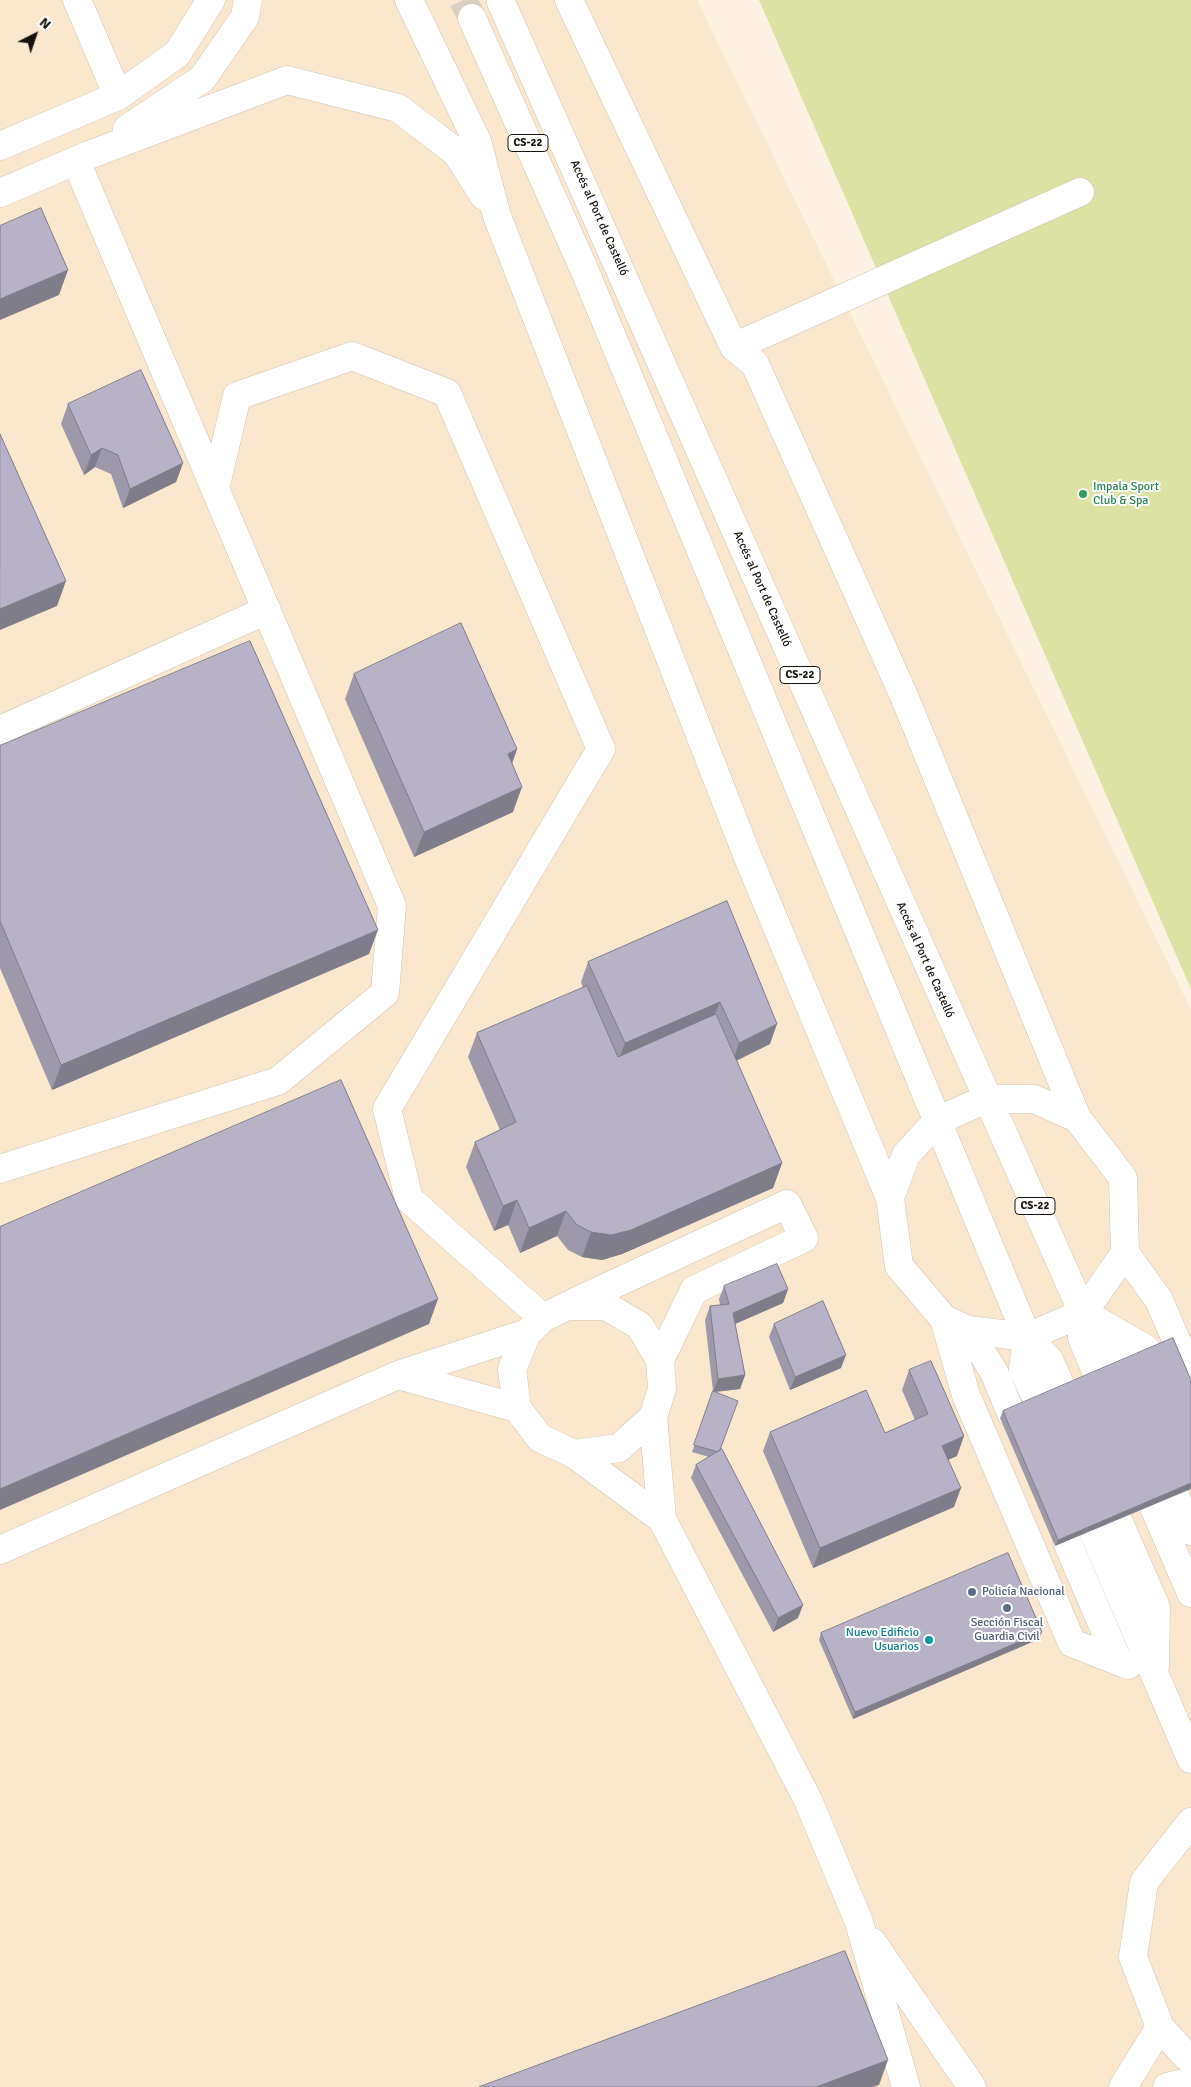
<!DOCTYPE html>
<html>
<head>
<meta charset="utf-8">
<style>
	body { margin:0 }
	#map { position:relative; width:1191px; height:2087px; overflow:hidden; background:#fdf1e2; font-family:Signika,sans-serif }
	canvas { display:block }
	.north { position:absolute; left:10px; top:10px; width:50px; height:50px; -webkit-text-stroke:4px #fff; paint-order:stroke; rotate:41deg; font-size:14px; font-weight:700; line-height:20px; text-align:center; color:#16110b }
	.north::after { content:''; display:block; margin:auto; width:18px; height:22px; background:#16110b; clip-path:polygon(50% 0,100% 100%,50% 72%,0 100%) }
</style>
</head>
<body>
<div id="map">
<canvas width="1191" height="2087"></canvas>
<div class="north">N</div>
</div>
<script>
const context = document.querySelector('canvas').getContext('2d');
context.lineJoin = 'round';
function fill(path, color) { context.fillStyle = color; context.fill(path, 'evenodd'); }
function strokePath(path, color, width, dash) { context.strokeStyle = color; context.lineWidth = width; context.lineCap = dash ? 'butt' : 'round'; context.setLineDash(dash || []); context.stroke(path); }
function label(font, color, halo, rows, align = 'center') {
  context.font = font + ' Signika,sans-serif'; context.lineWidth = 4; context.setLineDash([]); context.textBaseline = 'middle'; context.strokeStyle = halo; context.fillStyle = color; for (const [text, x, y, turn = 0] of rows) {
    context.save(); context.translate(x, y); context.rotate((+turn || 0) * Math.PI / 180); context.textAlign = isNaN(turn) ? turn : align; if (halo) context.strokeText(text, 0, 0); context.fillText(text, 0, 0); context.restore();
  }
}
const built = new Path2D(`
	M0,0h697l494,1010v1077h-1191z`);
const green = new Path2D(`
	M759,0h432v989z`);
const highwayTunnel = new Path2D(`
	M463,0l9,18`);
const minor = new Path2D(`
	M77,0l41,96
	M409,0l68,141 20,75 250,639 143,343 9,68 45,53 24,11 59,7 56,-24 42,-60 -2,-75 -46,-60 -43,-19h-48l-49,22 -31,34 -16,43
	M569,0l165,347 21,17 149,332 173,422
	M127,129l75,-50 43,-62 3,-17
	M0,146l118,-50 59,-42 34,-54
	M0,193l89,-38 198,-75 111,28 58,44 28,44
	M734,347l346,-155
	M215,489l22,-93 115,-40 95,37 154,356 -214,360 22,90 134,119
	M0,730l267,-120
	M0,1169l278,-88 107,-88 7,-87 -316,-745
	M1125,1253l34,47 32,75
	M575,1302l212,-98 17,34 -110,52 -34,70
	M1083,1313l63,36 3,6
	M1083,1313l-1,25 16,38
	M944,1319l22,76 106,248 46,18
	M1088,1320l30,41 2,6
	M968,1330l26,42 17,41
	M1027,1337l-4,32 15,33
	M1027,1337l22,23 14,31
	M398,1375l119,33
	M653,1417l-34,31 -45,6 -34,-16 -23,-30 -5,-39 15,-36 16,-15 24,-12h39l34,20 20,34 2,29 -9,28 9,102 146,281 51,122 47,165
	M574,1454l88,65
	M1175,1496l16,35
	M1153,1505l38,88
	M1118,1520l38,87 -1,59
	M1093,1531l98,228
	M1067,1542l51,119 10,4
	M0,1550l398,-175 129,-42
	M1191,1822l-47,60 -11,75 27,70 24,27 7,5
	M872,1942l100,145
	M1123,2087l37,-60
	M1167,2087l24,-6`);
const highway = new Path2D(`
	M501,2c198,436 385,875 582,1311
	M472,18l112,251 443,1068`);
const wall = new Path2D(`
	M68,404l115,59 -7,19 -53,26 -12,-34 -16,-7 -11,8 -23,-51z
	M354,674l163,75 -5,15 1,48 -99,45 -69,-158z
	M0,746l369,208 -317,136 -52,-122z
	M727,901l43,143 -34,16 46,103 -9,25 -151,66 -20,6 -20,-3 -14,-7 -11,-14 -37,17 -12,-28 -14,6 -28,-64 9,-25 25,-12 -32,-73 9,-24 106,-45 -2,-6 7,-20z
	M724,1286l64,3 -5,14 -48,21 10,51 -5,14 -25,3 5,58 78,168 -25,14 -82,-154 5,-13 13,-8 -17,-5 21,-61 -8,-71 5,-14 10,-1 -1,-6z
	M774,1324l67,44 -51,22 -21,-53z
	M909,1370l48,86 -9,4 6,47 -141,61 -50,-117 7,-19 115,1 30,-13 -13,-30z
	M1191,1380l-136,166 -55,-128 3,-7z
	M1042,1632l-3,7 -186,80 -34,-79 2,-7z`);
const shadedWall = new Path2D(`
	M68,270l-9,25 -59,25v-21z
	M102,448l-7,19 -11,8 7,-20z
	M183,463l-7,19 -53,26 7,-19z
	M66,581l-9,25 -57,24v-21z
	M517,749l-9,25v-20z
	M522,787l-9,25 -99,45 10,-25z
	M378,930l-9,24 -317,136 9,-25z
	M720,1002l-8,19 -94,41 7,-19z
	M777,1024l-7,20 -38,19 7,-20z
	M782,1163l-9,25 -151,66 -20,6 -20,-3 9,-25z
	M517,1200l-9,25 -14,6 9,-25z
	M566,1211l-9,25 -37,17 9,-25z
	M788,1289l-5,14 -55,24 5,-14z
	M438,1299l-9,25 -429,186v-21z
	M846,1355l-5,13 -51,22 5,-13z
	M745,1375l-5,14 -27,3 5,-13z
	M964,1436l-7,20 -22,9 7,-19z
	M1191,1483v6l-136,57 3,-6z
	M961,1488l-7,19 -141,61 7,-20z
	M803,1605l-5,13 -25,14 5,-14z
	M1042,1632l-3,7 -186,80 2,-7z
	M888,2060l-9,25 -6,2h-57z`);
const building = new Path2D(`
	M41,208l27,62 -68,29v-73z
	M141,370l42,93 -53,26 -12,-34 -16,-7 -11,7 -23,-51z
	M0,434l66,147 -66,28z
	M461,623l56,126 -9,5 14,33 -98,45 -70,-158z
	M250,641l128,289 -317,135 -61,-144v-175z
	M727,901l50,123 -38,19 -19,-41 -95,41 -37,-81z
	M587,986l31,71 98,-43 66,149 -151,67 -20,5 -20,-3 -14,-7 -11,-14 -37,17 -12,-28 -14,6 -28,-64 41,-20 -39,-89z
	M341,1080l97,219 -438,190v-262z
	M777,1264l11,25 -55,24 12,62 -27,4 -8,-73 19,-2 -5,-18z
	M823,1301l23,54 -51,22 -21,-53z
	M1173,1338l18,42v103l-133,57 -55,-129z
	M931,1361l33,75 -22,10 19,42 -141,60 -50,-116 96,-42 19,43 43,-19 -19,-44z
	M713,1391l25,10 -18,49 -2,2 -24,-7z
	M722,1449l81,156 -25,13 -82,-153z
	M1008,1553l34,79 -187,80 -34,-79z
	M845,1951l43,109 -72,27h-337z`);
const markers = [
	[1083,494,5,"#2e9e5b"],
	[972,1592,5,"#5c6f8a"],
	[1007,1608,5,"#5c6f8a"],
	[929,1640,5,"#0f9aa8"]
];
const shields = [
	[528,143,40],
	[800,675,40],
	[1035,1206,40]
];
const shieldNames = [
	["CS-22",528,143],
	["CS-22",800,675],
	["CS-22",1035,1206]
];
const streetNames = [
	["Accés al Port de Castelló",599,218,66],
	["Accés al Port de Castelló",762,589,66],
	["Accés al Port de Castelló",925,960,66]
];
const leisureNames = [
	["Impala Sport",1093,487],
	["Club & Spa",1093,501]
];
const serviceNames = [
	["Policía Nacional",982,1592],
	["Sección Fiscal",1007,1623,"center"],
	["Guardia Civil",1007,1637,"center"]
];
const cultureNames = [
	["Nuevo Edificio",919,1633],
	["Usuarios",919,1647]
];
fill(built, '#fae7ce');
fill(green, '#dbe2a4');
strokePath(highwayTunnel, '#dacfc2', 28, [28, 14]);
strokePath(minor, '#d1c3b1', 29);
strokePath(highway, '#d1c3b1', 29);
strokePath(minor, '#fff', 28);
strokePath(highway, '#fff', 28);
fill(wall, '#9d99ab');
fill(shadedWall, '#807d8b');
fill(building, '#b7b2c7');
strokePath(building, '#807d8b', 1);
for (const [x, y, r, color] of markers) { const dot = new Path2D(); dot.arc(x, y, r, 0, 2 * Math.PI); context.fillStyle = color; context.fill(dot); strokePath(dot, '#fff', 2); }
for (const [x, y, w] of shields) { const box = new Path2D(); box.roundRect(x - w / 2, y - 8.5, w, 17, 4); context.fillStyle = '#fff'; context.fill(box); strokePath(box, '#16110b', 1); }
label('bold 11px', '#16110b', null, shieldNames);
label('12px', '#16110b', '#fff', streetNames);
label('12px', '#27864d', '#fff', leisureNames, 'left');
label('12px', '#4e5e75', '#fff', serviceNames, 'left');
label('12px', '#0d838f', '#fff', cultureNames, 'right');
</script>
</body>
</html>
